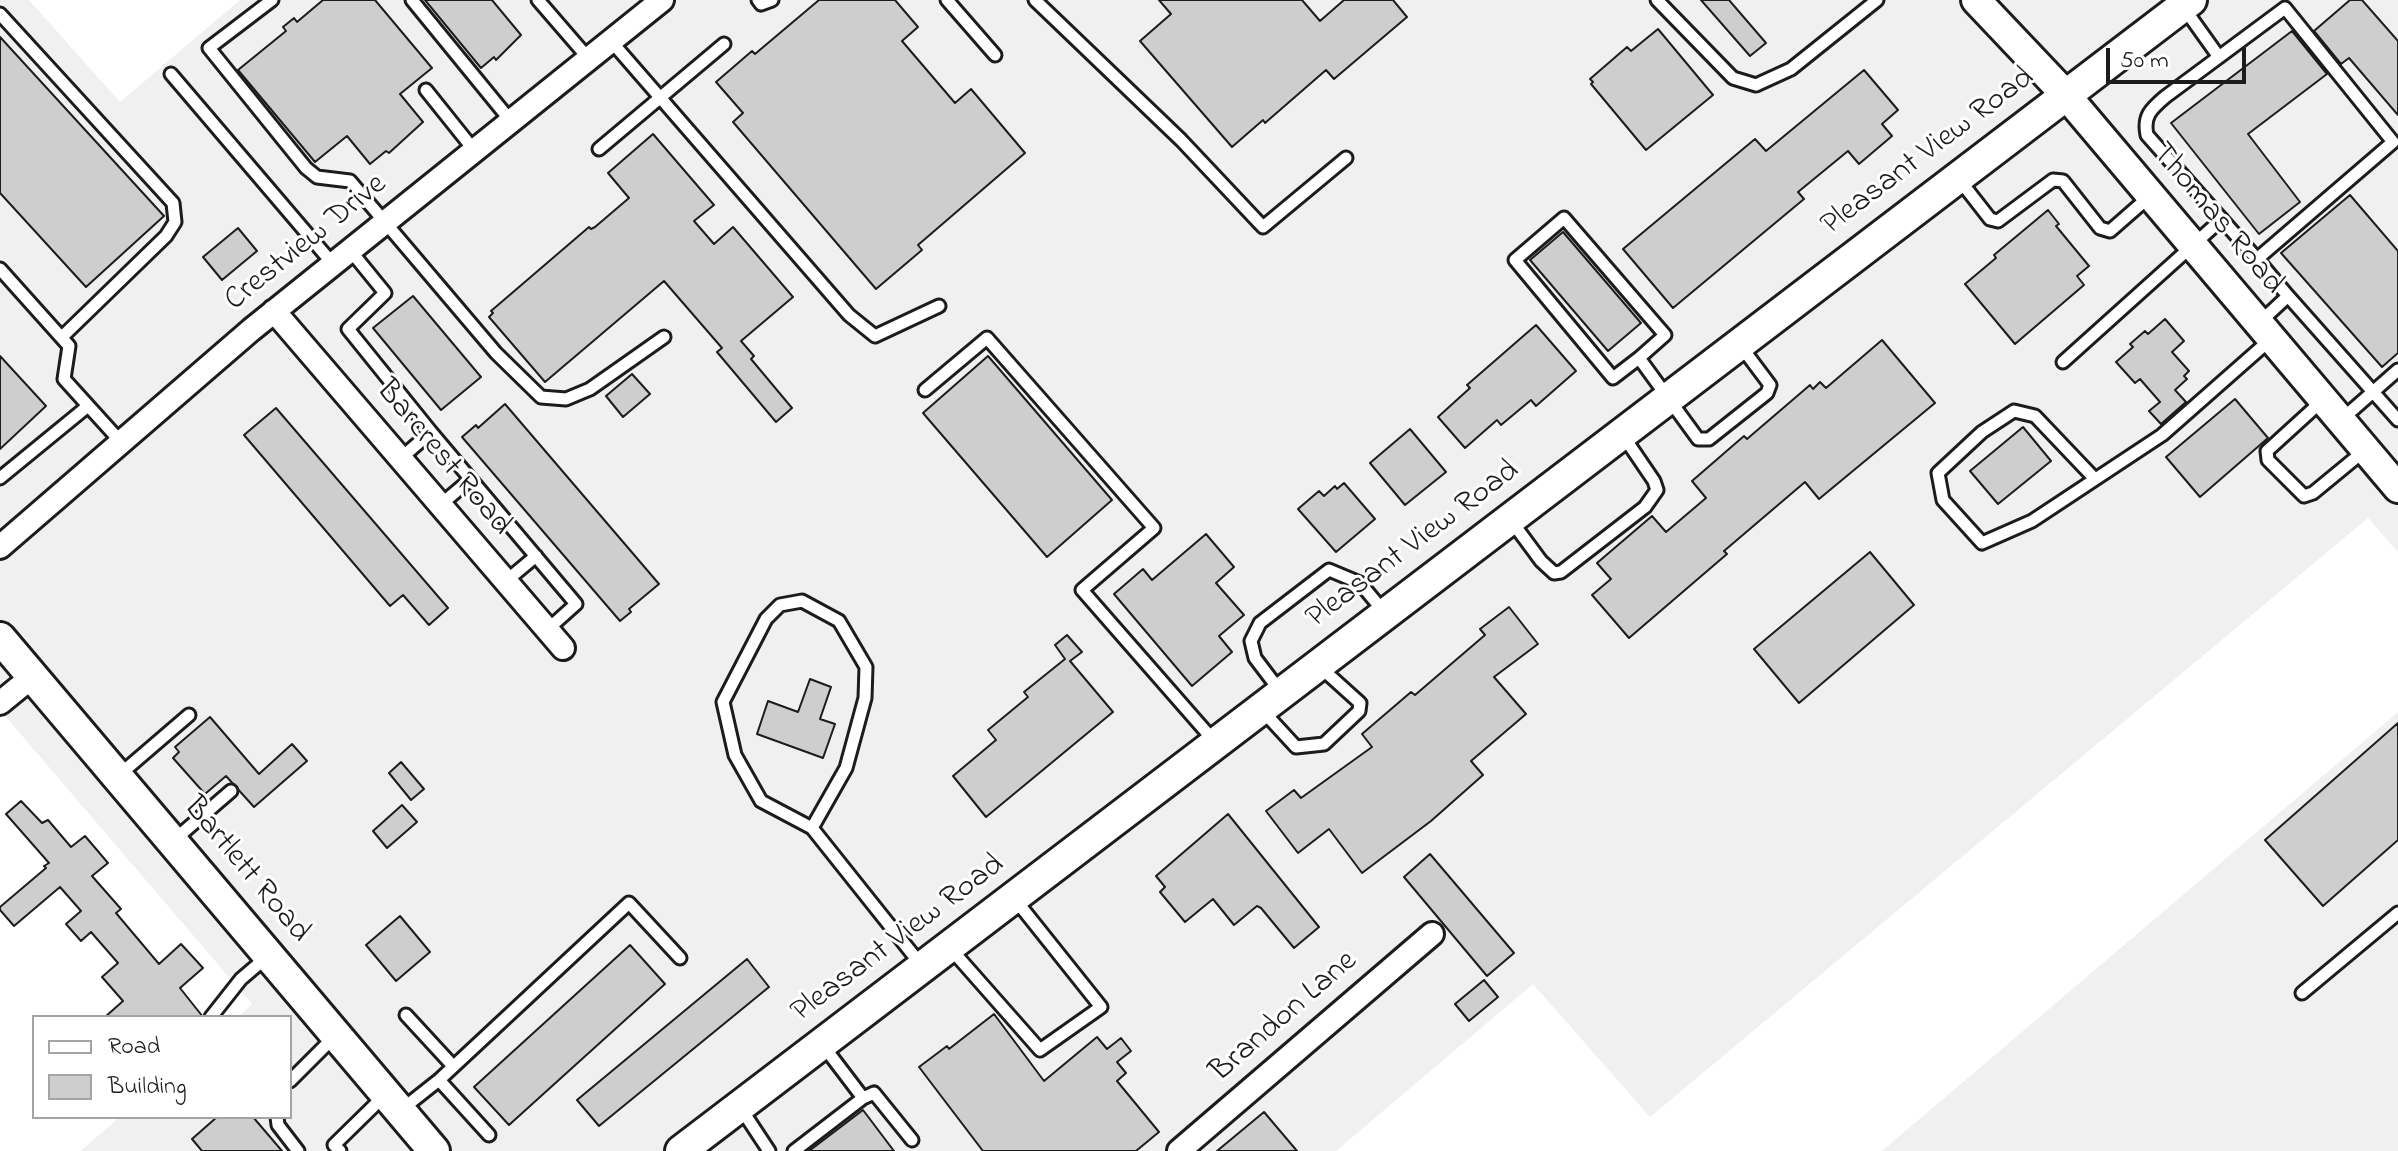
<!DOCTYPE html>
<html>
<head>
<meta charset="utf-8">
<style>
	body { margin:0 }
	#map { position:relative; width:2398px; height:1151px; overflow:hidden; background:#fff; font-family:"Indie Flower",sans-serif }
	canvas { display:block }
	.legend { position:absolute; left:32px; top:1015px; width:260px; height:104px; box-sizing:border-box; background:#fff; border:2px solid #a4a4a4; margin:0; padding:10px 14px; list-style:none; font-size:24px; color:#1c1c1c }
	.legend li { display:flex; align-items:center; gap:16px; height:40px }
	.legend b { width:40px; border:2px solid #a4a4a4 }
	.scale { position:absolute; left:2106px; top:48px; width:140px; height:36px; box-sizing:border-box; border:4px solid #1c1c1c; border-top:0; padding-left:10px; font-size:24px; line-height:28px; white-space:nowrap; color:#1c1c1c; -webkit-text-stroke:6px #fff; paint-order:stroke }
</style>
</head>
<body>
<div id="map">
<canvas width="2398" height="1151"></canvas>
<ul class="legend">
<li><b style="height:10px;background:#fff"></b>Road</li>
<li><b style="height:22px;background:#cecece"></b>Building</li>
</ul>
<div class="scale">50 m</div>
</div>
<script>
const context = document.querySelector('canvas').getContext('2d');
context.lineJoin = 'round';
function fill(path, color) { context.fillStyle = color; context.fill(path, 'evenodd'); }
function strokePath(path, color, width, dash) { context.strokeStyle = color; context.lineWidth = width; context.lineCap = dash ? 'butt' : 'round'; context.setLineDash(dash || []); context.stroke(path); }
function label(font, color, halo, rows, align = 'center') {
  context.font = font + ' "Indie Flower",sans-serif'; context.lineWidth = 6; context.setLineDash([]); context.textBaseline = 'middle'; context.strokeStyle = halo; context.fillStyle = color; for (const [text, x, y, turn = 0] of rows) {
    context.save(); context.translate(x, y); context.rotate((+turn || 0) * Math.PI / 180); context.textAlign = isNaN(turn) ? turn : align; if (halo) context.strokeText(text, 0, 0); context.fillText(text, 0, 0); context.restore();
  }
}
const built = new Path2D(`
	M0,0h29l91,102 120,-102h2158v552l-30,-34 -718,599 -117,-133 -197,167h-1256l40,-34h170v-100h-52l14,-13 -252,-294z
	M2398,712v439h-516z`);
const building = new Path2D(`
	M323,0h52l57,68 -32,26 23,28 -34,31 -3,-2 -16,13 -23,-28 -32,26 -77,-92 48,-39 -3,-4 11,-9 3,4z
	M425,0h67l29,35 -25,25 -2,-3 -13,11z
	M819,0h76l23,27 -16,14 53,62 16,-14 54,64 -107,92 4,5 -46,39 -143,-167 10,-9 -27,-31 36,-31 3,3z
	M1159,0h143l18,21 24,-21h49l14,17 -73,62 -8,-9 -61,53 -2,-3 -31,27 -92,-106 31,-27z
	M1701,0h28l37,43 -16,13z
	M2350,0h12l36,41v74l-49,-57 -8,6 -27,-33z
	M1658,29l55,66 -67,55 -55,-66 2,-2 -3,-3 37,-32 4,4z
	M2292,31l35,43 -79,60 52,68 -41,32 -88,-111z
	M0,37l164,179 -78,71 -86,-94z
	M1864,70l34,40 -16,14 10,12 -33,28 -11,-13 -50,41 6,7 -131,109 -50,-59 132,-110 11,12z
	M653,134l61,71 -20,16 20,23 19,-17 60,70 -52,44 13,15 -3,3 41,49 -16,14 -59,-70 5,-4 -58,-67 -119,101 -56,-65 4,-4 -2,-2 98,-84 2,2 4,-2 34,-29 -21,-25z
	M2350,195l48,56v102l-16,14 -101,-114z
	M2048,210l11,14 -3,2 33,40 -12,10 7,9 -69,59 -50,-60 31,-26 -2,-3z
	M238,228l19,23 -35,29 -19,-23z
	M1563,232l78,91 -33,28 -78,-91z
	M413,296l68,81 -40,33 -68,-82z
	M2165,319l19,22 -12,11 17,19 -5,5 3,3 -12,11 11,12 -25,22 -12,-13 11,-9 -20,-23 -5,4 -19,-21 17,-15 -3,-3 15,-13 3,3z
	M1536,325l40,46 -40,35 -5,-6 -30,25 -4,-5 -32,28 -27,-31 32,-29 -3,-3z
	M1882,340l53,63 -116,96 -14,-17 -81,69 3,3 -98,84 -37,-43 19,-16 -14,-16 55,-47 14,16 40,-34 -14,-17 52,-45 3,3 63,-54 3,4 7,-7 6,6z
	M0,356l46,50 -46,43z
	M988,356l124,144 -65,57 -124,-144z
	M632,374l18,20 -27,23 -17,-21z
	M2235,399l33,39 -68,59 -34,-40z
	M505,404l154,180 -30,25 2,3 -11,9 -158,-184 14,-12 2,3z
	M276,408l172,200 -19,17 -26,-30 -13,11 -146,-171z
	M2023,427l28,34 -53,43 -28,-33z
	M1410,429l36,43 -41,33 -35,-42z
	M1344,483l31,36 -39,33 -38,-43 21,-18 5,5 11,-10 2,3z
	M1206,534l28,33 -18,16 28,32 -25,21 13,16 -40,34 -78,-92 29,-25 9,11z
	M1870,552l44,53 -115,98 -45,-54z
	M1509,607l29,37 -44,33 32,37 -55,47 12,14 -52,46 -69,52 -33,-44 -31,24 -32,-42 28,-21 7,8 71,-51 -10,-13 49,-42 4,3 70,-60 -5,-6z
	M1067,635l15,17 -12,9 43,51 -127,105 -33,-41 43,-36 -8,-10 40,-33 -4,-5 41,-33 -10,-14z
	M810,679l21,8 -11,32 15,5 -12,34 -66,-24 11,-33 30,11z
	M210,717l49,57 33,-30 15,17 -53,46 -28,-31 -21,18 -32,-36 6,-6 -4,-5z
	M2398,723v117l-75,66 -58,-66z
	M401,762l23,27 -13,11 -22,-27z
	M21,801l21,22 6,-3 23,27 14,-11 23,27 -16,13 29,33 -5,4 43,51 22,-20 22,24 -23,20 23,29h-98l18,-16 -21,-24 16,-14 -27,-31 -10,9 -15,-17 15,-13 -21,-24 -46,39 -14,-16v-3l46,-39 -2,-2 5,-3 -43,-49z
	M402,805l15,17 -30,26 -14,-17z
	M1228,814l91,113 -25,21 -33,-40 -4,-2 -23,19 -21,-26 -28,23 -25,-30 5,-5 -9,-11z
	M1430,854l84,99 -27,23 -83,-99z
	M400,916l30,36 -34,29 -30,-36z
	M630,945l35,39 -156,141 -35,-38z
	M747,959l22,28 -170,139 -22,-26z
	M1484,980l14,17 -29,24 -14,-17z
	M994,1014l50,67 53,-44 10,12 14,-11 10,13 -14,11 9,11 -9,8 42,51 -23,19h-153l-64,-84 28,-21 2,3z
	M863,1110l31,41h-85z
	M1264,1112l33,39h-80z
	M217,1117h36l29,34h-80l-10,-12z`);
const service = new Path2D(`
	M272,0l-63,48 97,120 11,9 33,4 146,172 45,44 25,2 24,-10 74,-52
	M412,0l98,120
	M538,0l51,59
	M758,0l3,4 11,-4
	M947,0l48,55
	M1035,0l146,140 82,87 83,-69
	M1657,0l76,78 23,7 35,-16 86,-69
	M2184,8l35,49
	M0,14l173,189 2,19 -9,14 -104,101
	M611,41l238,274 26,21 64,-30
	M171,74l162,190
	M426,90l48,60
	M599,149l125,-105
	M1958,178l32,41 8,2 55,-41 10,1 37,47 10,3 40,-35
	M350,250l35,43 -37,36 83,103
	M2257,259l-110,-124c-4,-19 4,-26 18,-38l120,-89 108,134 -136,117 31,37 -29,27
	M0,269l69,77 -5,33 57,63
	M2288,296l110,124
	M1639,358l-26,20 -98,-118 49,-42 101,117 -26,23 59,81h11l58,-46 3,-8 -30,-40
	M2063,362l159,-143
	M925,390l62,-52 167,190 -72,62 133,152
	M2323,400l-56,51 1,9 36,36 9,-3 51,-42
	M2341,420l57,-50
	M400,459l31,-27 145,172 -29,26
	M0,478l88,-72
	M2094,478l-59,-62 -21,-5 -32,21 -44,41 5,27 39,43 50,-22 130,-86 109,-96
	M439,506l32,-27
	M1510,519l31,42 13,12 7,-1 84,-65 12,-17 -3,-9 -32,-47
	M505,582l31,-26
	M1280,691l-25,-33 -4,-17 9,-18 69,-53 31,13 25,30
	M1261,709l35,38 28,-3 35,-33 1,-8 -41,-37
	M118,776l71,-61
	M812,828l34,-60 19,-70 1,-31 -27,-46 -37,-20 -22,4 -14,14 -43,83 12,53 26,46 51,27 110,138
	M173,841l58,-50
	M950,948l90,102 61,-43 -87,-109
	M2302,993l96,-80
	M406,1015l47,51
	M211,1017l30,-38 27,-23
	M822,1044l41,54 11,-5 38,47
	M439,1080l50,55
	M290,1081l46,-46
	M740,1107l29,44
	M401,1110l38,-30 190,-177 51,55
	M277,1117l1,8 20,26
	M340,1151l-6,-6 51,-50
	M794,1151l69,-53`);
const minor = new Path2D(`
	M274,311l289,337
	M0,547l251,-217 411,-330
	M0,703l33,-27
	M1179,1151l253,-217`);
const tertiary = new Path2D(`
	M1976,0l89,94 333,394`);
const secondary = new Path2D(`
	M0,638l434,513
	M681,1151l1510,-1151`);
const streetNames = [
	["Pleasant View Road",1929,153,-37],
	["Thomas Road",2216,220,50],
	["Crestview Drive",307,244,-39],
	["Barcrest Road",442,459,50],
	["Pleasant View Road",1414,546,-37],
	["Bartlett Road",245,871,50],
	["Pleasant View Road",899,940,-37],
	["Brandon Lane",1285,1018,-41]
];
fill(built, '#f0f0f0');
fill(building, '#cecece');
strokePath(building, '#1c1c1c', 2);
strokePath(service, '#1c1c1c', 17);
strokePath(minor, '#1c1c1c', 28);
strokePath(tertiary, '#1c1c1c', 34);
strokePath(secondary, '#1c1c1c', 36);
strokePath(service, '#fff', 11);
strokePath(minor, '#fff', 22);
strokePath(tertiary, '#fff', 28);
strokePath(secondary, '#fff', 30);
label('32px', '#1c1c1c', '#fff', streetNames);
</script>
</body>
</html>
